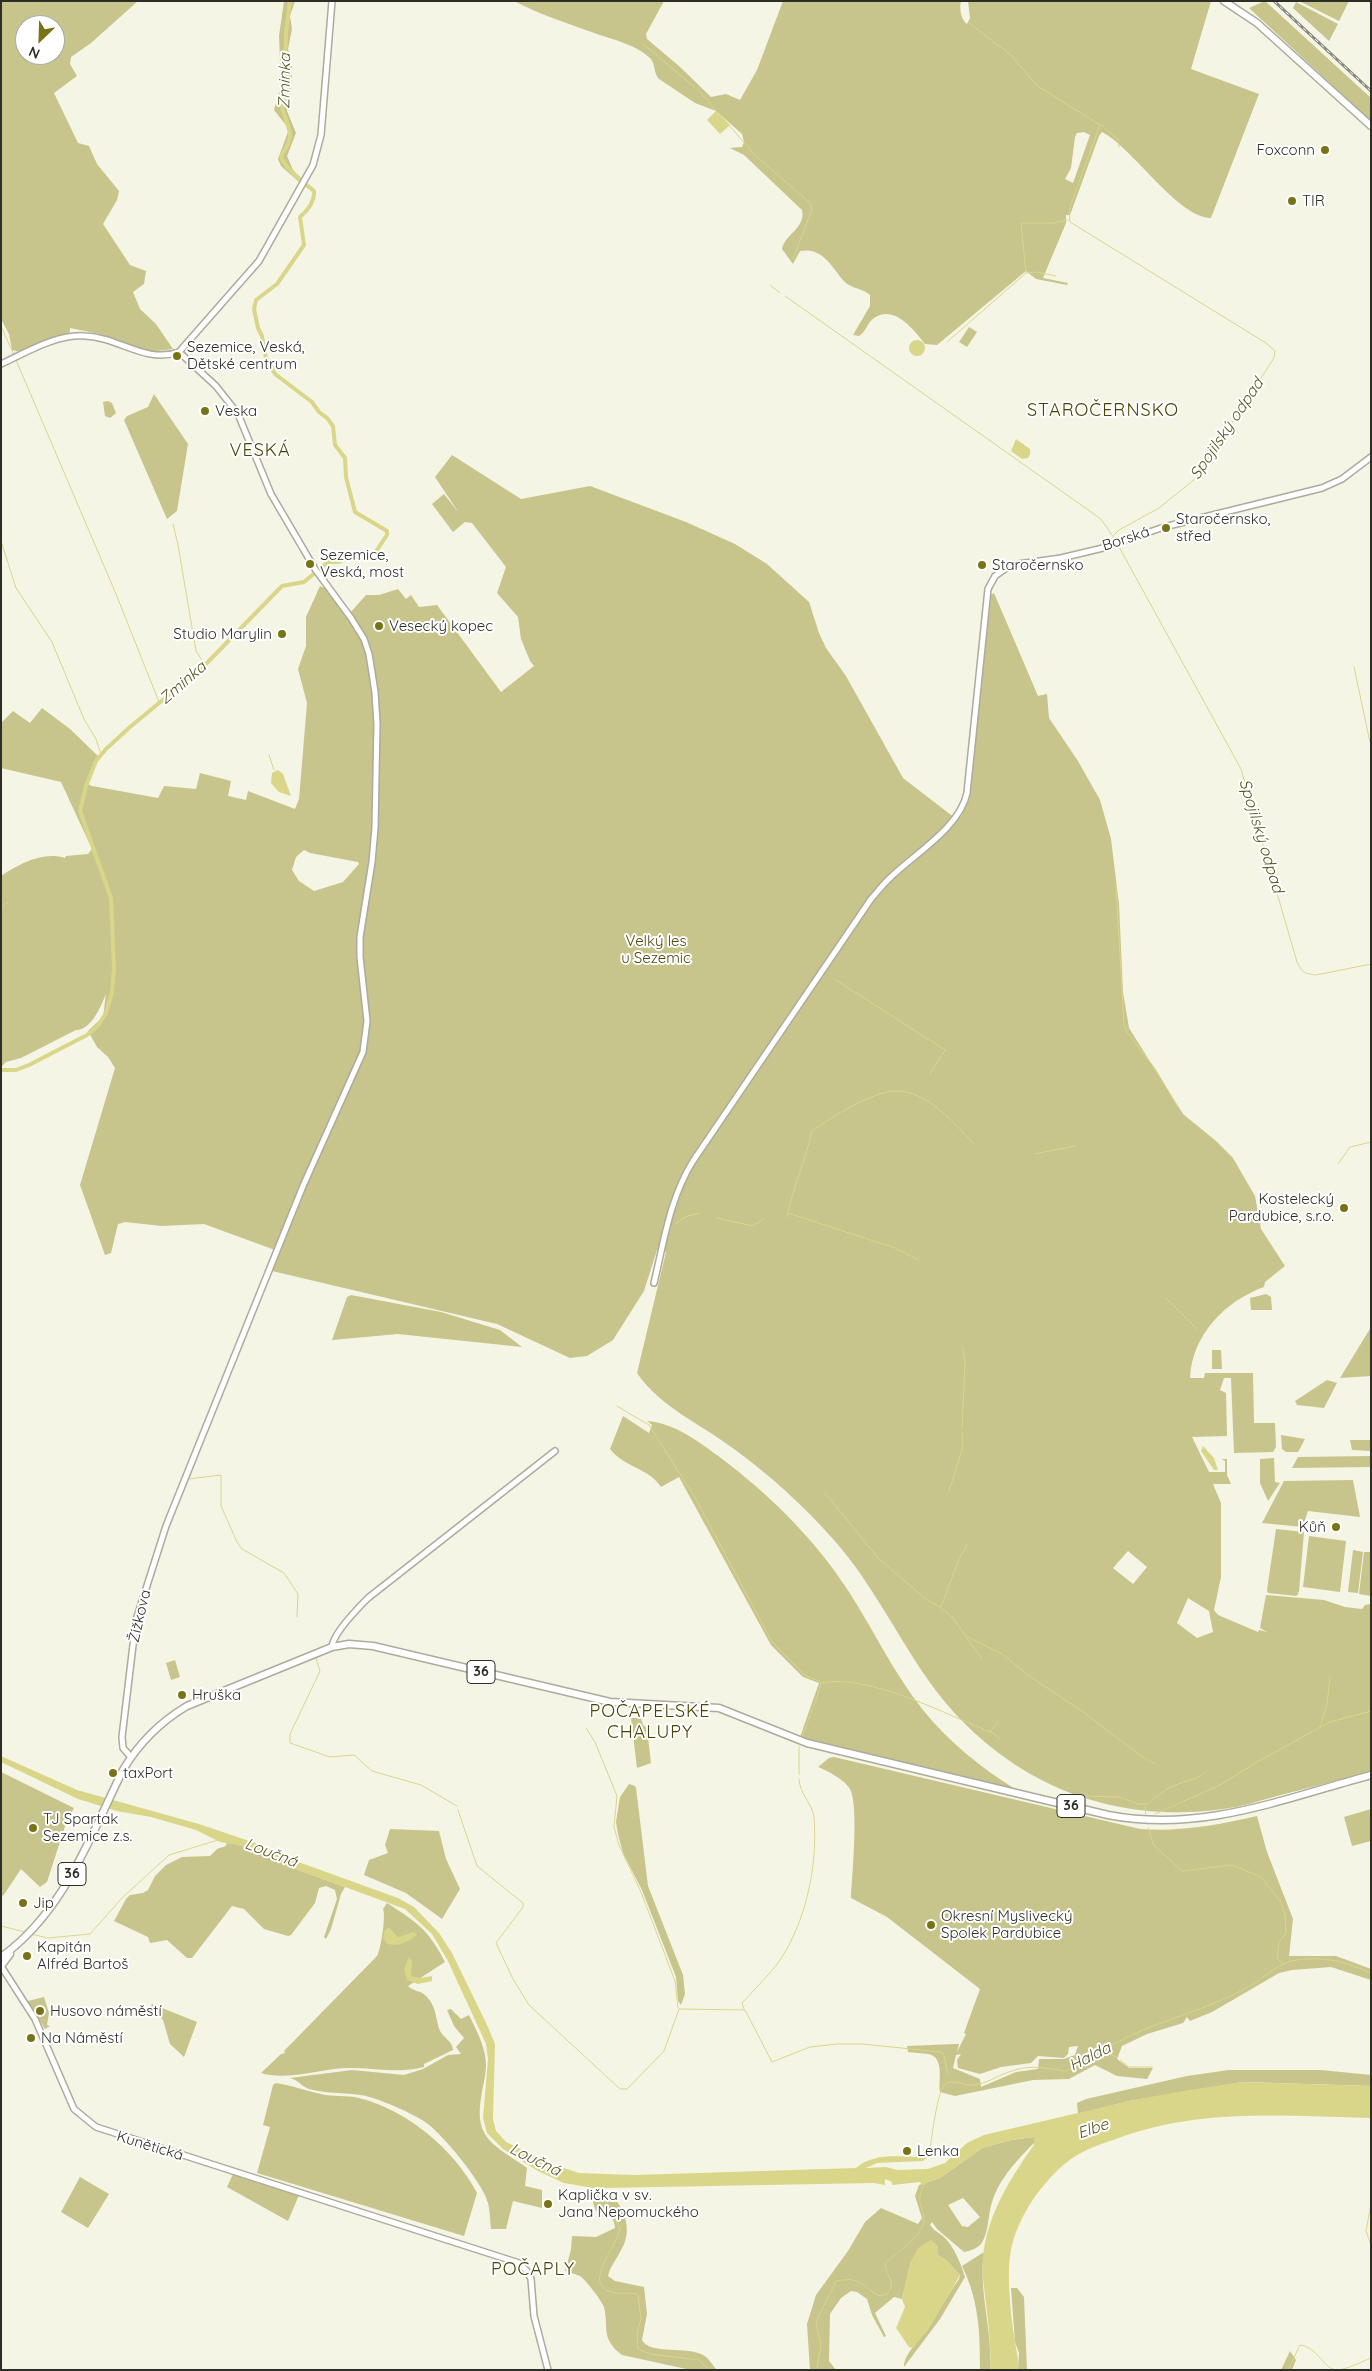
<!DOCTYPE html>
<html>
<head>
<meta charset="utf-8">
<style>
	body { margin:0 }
	#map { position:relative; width:1372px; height:2371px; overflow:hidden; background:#f5f5e5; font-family:Quicksand,sans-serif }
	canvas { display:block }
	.frame { position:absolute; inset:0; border:2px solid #2e2e28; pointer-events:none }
	.north { position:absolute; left:15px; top:15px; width:50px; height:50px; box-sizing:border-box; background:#fff; border:1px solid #ababa9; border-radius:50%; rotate:204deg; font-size:14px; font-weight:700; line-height:20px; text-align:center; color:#2e2e28 }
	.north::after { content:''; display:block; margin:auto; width:18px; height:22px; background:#787316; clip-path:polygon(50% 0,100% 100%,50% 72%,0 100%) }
</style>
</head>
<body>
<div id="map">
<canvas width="1372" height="2371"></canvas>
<div class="frame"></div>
<div class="north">N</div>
</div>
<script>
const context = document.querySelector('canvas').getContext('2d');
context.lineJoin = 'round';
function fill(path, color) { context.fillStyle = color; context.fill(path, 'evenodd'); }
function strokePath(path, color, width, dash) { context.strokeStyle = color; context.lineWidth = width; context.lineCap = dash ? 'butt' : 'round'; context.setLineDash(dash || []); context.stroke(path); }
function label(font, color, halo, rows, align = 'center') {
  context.font = font + ' Quicksand,sans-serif'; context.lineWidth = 4; context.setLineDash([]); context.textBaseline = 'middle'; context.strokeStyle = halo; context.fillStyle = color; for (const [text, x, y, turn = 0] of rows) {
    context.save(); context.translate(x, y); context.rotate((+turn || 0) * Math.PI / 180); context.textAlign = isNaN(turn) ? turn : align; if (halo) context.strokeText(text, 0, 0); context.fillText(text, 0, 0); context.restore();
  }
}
const green = new Path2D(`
	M1,1h137l-47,42 -20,14 -1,7 7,12 -23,17 24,50 11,3 8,18 22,27 -2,9 -14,24 27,41 16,6 -2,13 -11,8 7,17 16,15 17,25 -24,3 -49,-18 -30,-6v4l-3,2 -47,18 -8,-2 -3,-16 -8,-15zM25,25h30v30h-30z
	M284,1h11l-5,15 2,13 -4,20 4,18 -1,24 -4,20 9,22 -9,23 6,14 7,8 -1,4 -18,-16 -3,-7 11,-30 -15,-19 7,-24 -2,-50z
	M514,1h150l-18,33 1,5 32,27 32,31 15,-3 14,6 17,-30 26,-69h178c-2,7 0,19 6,23l3,-6 -2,-17h243l-20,68 68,25 -48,124c-33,0 -77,-69 -109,-86l-3,4 -29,79h-4v8l-23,55 25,5 -1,2 -31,-6 -10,-8 -89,74 -12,-1c-11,-14 -31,-40 -51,-26 -7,5 -8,14 -15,18l-6,-1 17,-29v-11c-7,-6 -14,-6 -21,-10 -15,-10 -22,-39 -49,-34l-7,13 -11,-15c3,-15 24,-21 20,-39l-58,-55 -14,-7 12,-1 2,-5 -2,-8 -26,-23 -21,-8 -36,-24c-6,-6 -3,-15 -9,-21 -14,-13 -35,-18 -53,-24 -28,-10 -56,-19 -83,-33zM1084,132l6,3 -17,48 -8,-4 6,-11 4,-31 2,-4z
	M1265,1l106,97v23l-122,-113z
	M1299,1h50l-10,20z
	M1296,2l42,22 -9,17 -36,-33z
	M969,327l8,5 -10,15 -8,-5z
	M154,394l34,50 -11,67 -10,8 -43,-99 3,-4 21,-9z
	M108,401l4,2 4,10 -6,5 -5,-2 -2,-14z
	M452,455l69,44 69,-13 96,36 49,22 32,20 42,38 10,31 7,15 20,28 57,102 48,37 10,2 8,-17 22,-205 3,-2 44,103 9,-2 2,24 29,43 22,39 11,39 8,65 4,88 6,36 54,86 33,27 17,17 22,38 6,33 24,37 -20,16 -1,5c-39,14 -72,48 -74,91h14l1,-5h48l1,50h21l1,24 -3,5 -39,1 -3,-75h-7l-4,12 6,3 1,43 -35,1 17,35h16v-11l-3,-2h5v16l4,9h-18l8,19v74l-7,33 4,5 40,17 1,-2 8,2 -7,-4 6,-33 58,5 21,7 17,2 3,-4 6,-1v168c-32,8 -63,16 -94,24 -18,5 -36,11 -54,13 -113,16 -216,-27 -286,-117 -37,-49 -62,-106 -104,-153 -29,-33 -63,-64 -99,-90 -33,-25 -74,-42 -97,-76l29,-121 -9,-2 -13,41 -31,49 -26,16 -17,2 -73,-34 -225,-53 31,-75 -6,-3 -22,57 -71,-26 -42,2 -37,-4 -7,2 -7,29 -6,2 -25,-70 35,-117 -7,-11 -11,-10 -9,-16 15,-14 3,-23c-5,11 -14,36 -30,36l-55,28 -15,4 -5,5v-191c18,-12 42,-25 64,-18l1,-2 22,-2 4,-5 -31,-67 -60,-14v-45l12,-12 17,12 12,-15 28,21 29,28 -6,8 -5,19 4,2 66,12 6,-12 32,3 4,-16 31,8 -3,15 18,4 2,-9 47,18 4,-10 8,-96 -9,-34 8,-23v-29l14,-31 9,4 21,23 16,-18h13l19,-6 8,10 5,-4 8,12 18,-2 64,87 33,-26 -4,-5 -9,-22 -3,-22 -21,-24 9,-26 -34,-44 -7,-1 -12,10 -21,-28 12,-10 15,19 -24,-36zM304,850l6,3 48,9 1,2 -16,18 -29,9 -15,-10 -7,-11 4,-13zM1128,1551l19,16 -14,17 -20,-16zM1188,1598l21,13 4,21 -16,6 -20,-15z
	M1266,1294l5,3 1,13h-21l-1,-12z
	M351,1295l90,17 59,18 22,17 -124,-13 -66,6 15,-43z
	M1371,1327v49l-31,2z
	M1212,1350h9l1,19h-10z
	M1327,1380l10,3 -13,25 -27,-3 -2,-4z
	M623,1416l26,17 3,-8 -5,-4c28,2 52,21 74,37 50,38 96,83 130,137 24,38 44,80 72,115 26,32 57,57 92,79l-215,-52 19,-54 -16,-6 -32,-32 -92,-168 -18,10c-12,-19 -36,-19 -51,-38z
	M1281,1435l24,4 -7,13h-12l-4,-3z
	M1350,1440h21v11l-19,-1z
	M1371,1456v11l-79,1 6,-11z
	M1274,1458l1,24 5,1 -12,18 -8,-18v-24z
	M1353,1480l7,37 -52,-6 -5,16 -41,-4 22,-42z
	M1276,1529l28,3 -5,60h-2l2,1 -3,3 -28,-3 -1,-3z
	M1309,1536l37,5 -6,51 -37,-5z
	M1353,1550l10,2 -5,41 -10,-1z
	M1364,1552h7v44l-12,-2z
	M175,1660l5,17 -9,3 -5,-17z
	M631,1718h10l2,7 4,3 4,35 -14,5z
	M834,1757l306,72c40,3 78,-4 117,-13l10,36 26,67 -4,37h47l35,13v11l-40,-13 -39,3 -13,3 -67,39 -22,9 -3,-4 -4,6 -36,11 -25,12 -5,13 12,9h24l-6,11 -30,-3 -22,-11 -26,14 -36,1 -78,16 -15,-4c-2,-12 5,-35 -12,-38 -6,-1 -13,-1 -20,-2l-1,-6 48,-2h4l-2,8 9,-18 -2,-1 16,-44 -93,-72 -36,-19c1,-22 8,-92 -1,-109 -5,-9 -22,-18 -32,-22l11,-9zM1078,2046l-3,9 -11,4h-25l-1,10 -22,3 -35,15 -1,-8 -27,-11 3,-13 5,-1 -4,6 1,8 22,6 21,-7 30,-4 7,-7 26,2 4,-4 1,-7z
	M1,1772l73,36 -2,4 -2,-1 -23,71 -7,5 -19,-18 -18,27 -2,-2z
	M629,1784l6,2 1,2 12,98 35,89 2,19 -4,11 -3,-4 -2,-24 -34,-87 -19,-37 -5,-19 -2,-12 4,-25z
	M1371,1809v32l-19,5 -8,-29z
	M390,1829l49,2 7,28 14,30 -18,30 -36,-26 -42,-18 5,-15 19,-7 -3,-8z
	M227,1842l20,5 46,21 52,19 -4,7 -10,35 -5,10 -2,-2 13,-38 -2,-9 -9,-4 -7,2 -4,15 -24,32 -3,1 -24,-7 -20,-20 -12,-3 -40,52h-5l-20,-18 -17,3 -2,-6 -34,-16 12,-22 4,-4 13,-2 5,-3 7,-14 11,-11 16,-8 28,-1 7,-7 9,-3z
	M387,1903c31,20 41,26 58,59l-37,24c5,5 13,5 17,9 12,11 10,23 15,36 4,7 13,11 13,19l-29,14v3c-26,7 -51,0 -78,1 -25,1 -61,13 -85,5l20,-19 4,-1 -1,-2 93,-95c4,-7 9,-40 6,-47z
	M44,1997l5,16 -2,12 3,1 -5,3 -17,-28z
	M152,2004l45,18 -13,35 -14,-13 -7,-24 -12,-14z
	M451,2009l10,10 8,-4c8,17 17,32 17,51 -1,21 -13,48 -1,68 8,14 29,24 42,34l-2,18 17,4v18l-29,-7 -7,28h-15c-1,-8 -1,-18 -3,-26 -4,-19 -49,-74 -66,-83 -13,-8 -34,-17 -49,-22 -21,-7 -43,-3 -64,-9 -7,-2 -9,-8 -19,-11l62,-8 52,5 19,-6 25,-14 13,-1 -5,-7 8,-9 -10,-12 -7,-16z
	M1229,2070h92l50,5v11l-128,-4 -114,19 -51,13 -1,-11 9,-4 101,-23z
	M276,2083c15,2 30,8 45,11 12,3 25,1 38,4 48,12 95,51 118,95l-13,43 -207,-63 13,-46 -7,-2 10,-40z
	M1034,2137l1,5c-17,17 -36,37 -43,60 -4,12 -3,31 -11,42 -5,5 -11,7 -17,8l-27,-23 -5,-7 -2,3c4,6 10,8 15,13 9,9 16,26 20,39l-25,42 -36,48c-1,-13 19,-30 26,-41 10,-16 18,-32 29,-47l1,-4 -13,-14 -9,-6v-5l-7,-9 -20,20 -9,38 -8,-2 -19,16 11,23 -2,1 -12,-22 -5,-16 -10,-7 -6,-1 -10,7 -11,16 -1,47 7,9h-26l-3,-46 9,-29 32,-44 17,-29 16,-14 37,16 4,-6 -7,-22 4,-11 21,-7 42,-30 29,-8zM963,2198l17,19 -12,10 -6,-1 -14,-21z
	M233,2174l66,21 -11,26 -61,-34z
	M80,2177l29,17 -21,34 -27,-16z
	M606,2194l6,1c14,16 21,37 8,57 -4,8 -10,15 -12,24l7,5 29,6 3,27 -5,26c7,15 46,6 61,15 6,3 9,10 14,15h-26l-69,-15c-22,-17 -13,-27 -18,-48 -2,-6 -19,-28 -24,-31 -4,-2 -10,-3 -15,-5l6,-21 1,-14 24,1 19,-9c0,-12 -9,-14 -19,-17l-3,-8 2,-6z
	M984,2252c-6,39 9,79 6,118h-10c0,-38 -1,-69 -18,-104z
	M1011,2288h6l7,9 3,73h-9l1,-17 -4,-11z
	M1290,2351l6,9 -4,10h-11z`);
const water = new Path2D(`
	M716,111l14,14 -10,9 -13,-14z
	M909 348a8 8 0 1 1 16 0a8 8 0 1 1-16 0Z
	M1016,439l14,10v6l-2,3 -6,1 -11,-8z
	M278,770l5,4 8,22 -12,-4 -8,-9 1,-10z
	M1203,1446l11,12 4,12h-4l-13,-19z
	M1,1756l76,34 122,34 68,23 23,12 108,39 16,9 25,26 13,20 35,72 8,19 -2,75 3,12 10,11 49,23 24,8 55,2 222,-7c18,-16 44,-11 67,-11l7,-8 -2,8 -5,4 -46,2 -11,5 20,-1 11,3 31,-1 17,-6 22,-20 17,-8 145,-34 54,-10 60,-9 128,4v32c-87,-2 -173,-10 -255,21 -16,5 -32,11 -45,20 -14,10 -27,25 -37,39 -11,16 -22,38 -24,59 -3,17 1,65 5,83 1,11 4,18 3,30h-28c2,-31 -4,-61 -7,-92 -4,-50 23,-94 51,-133v-8l-23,3 -29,8 -42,30 -12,4 -5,4 -3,-4 -28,3v-3l-7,-3v6l-11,-2 -270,5 -4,4 -7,-4 -29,-5 -26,-12 -35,-22 -16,-16 -4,-15 5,-59 -2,-15 -38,-83 -16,-27 -27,-25 -112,-41 -46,-21 -27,-5 -24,-12 -45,-13 -34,-6 -39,-12 -77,-37z
	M389,1927l9,10 16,-5 3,3c-9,7 -20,13 -31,8l-3,-5 2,-8z
	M409,1957l3,3 -1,16 9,2 12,-2v5l-14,3 -11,-4 -3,-11z
	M931,2240l7,6v9l9,6 13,14 -29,50 -18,23 -4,-1 -13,-19 9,-21 -3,-8 9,-38 7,-13z`);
const stream = new Path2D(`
	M969,23l43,33 24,29 64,40 -29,79 -2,9 1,9 196,121 9,8 -1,7 -79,121 -36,29 -40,22 -6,6 3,6
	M642,43l58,49 17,20
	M720,115l35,40 56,49 1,5 -19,50
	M1101,125l17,14 1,8
	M1027,273l10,-1 19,4
	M771,286l9,7
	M785,296l316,223 11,16
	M1,326l13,29
	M947,342l79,-69 -5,-50h32l15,-3
	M16,360l100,234 43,108
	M173,524l5,21 18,106 9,14
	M1,541l15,47 36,54 32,77 12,20 5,15
	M1118,545l123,224 56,193c5,10 8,12 19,13l55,-11
	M1354,667l17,80
	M269,755l5,15
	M1116,885l8,140 3,7 29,38 21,36
	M1,908l7,-6
	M836,980l109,70 -15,24
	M1034,1154l41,-8
	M1338,1164l12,-17 21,-5
	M788,1213l107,35 24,12
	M787,1217c6,-29 18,-56 25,-86 19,-13 60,-40 84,-40 32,0 58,32 78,53
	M717,1218l35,8 12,-7
	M675,1224l12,-8 13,-3
	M1166,1298l31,31
	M617,1406l32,19 48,76 75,141 34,34 15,6 -5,19 -14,35
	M962,1429l3,-66 -2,-16
	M188,1479l33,-4v31l16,36 5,7 42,24 14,21 -1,23
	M949,1491l14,-44 -1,-15
	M825,1493l54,66 48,41 13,7 13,11 29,41
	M941,1607l18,-48 8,-14
	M968,1637l34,17 30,24 54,36 55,42 14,8
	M316,1658l4,13 -30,63v9l40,14 24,-2 18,16 49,14 36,21
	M822,1683c47,-10 127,33 171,50l8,7
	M1320,1727l7,-23 3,-27
	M586,1728l9,14 22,54 -3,31 5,18 22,47 34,89 3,27
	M990,1732l9,-11
	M799,1746v28
	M1086,1796l34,1 18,7h10c9,-8 18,-16 30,-20 14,-5 17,-3 29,-13
	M1145,1806l1,11
	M458,1810l19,56 46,37v4l-27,36 17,36 16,26 91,84h7l37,-38 15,-42 66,1 27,52 38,-15 27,-3h25l79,8 3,4 4,19
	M1155,1814l65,-29 37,-23 73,-40 41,-11
	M1148,1828l5,16 29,27 50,-6 29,12 20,25 4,13 1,18 -7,9 -2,16 6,6
	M1,1926l24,6
	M31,1934l17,4 42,-4 32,-36 47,-43 49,-15
	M744,2009l-2,-6c12,-13 25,-26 36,-40 28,-40 40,-98 36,-146 -2,-14 -14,-22 -15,-38
	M1100,2051l17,6
	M1120,2060l9,7h23
	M930,2149c2,-14 7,-54 14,-64 6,-7 21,1 29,0 14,-1 23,-9 36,-13 19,-8 37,-4 57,-1 26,-13 49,-30 77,-41 34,-14 72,-24 105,-43 17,-9 30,-25 49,-27 29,-4 48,2 74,13
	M602,2196l18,32c-3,20 -38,55 -9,64 9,3 18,-1 27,3l3,24 -4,14 1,16 12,5 49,6 10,10
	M1371,2204l-5,27 5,14
	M820,2370l-3,-3 4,-21 -5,-24 20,-41c27,-5 24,5 44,15l7,-2c11,-12 -2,-18 -2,-31 10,-9 39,-28 39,-43 0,-16 -9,-15 -1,-34
	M1288,2370l12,-25c18,2 24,25 37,25 11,-1 24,-8 34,-12`);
const canal = new Path2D(`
	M1,1070h15l13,-5 58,-30 11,-9 8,-13 6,-21 2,-24 -3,-70 -31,-87 6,-25 10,-25 10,-12 24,-22 75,-62 77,-79 22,-4 24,-20h11l21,-9h15l12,-18v-4l-32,-19 -9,-35 -1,-19 -10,-13 -2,-19 -6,-8 -8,-6 -7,-10 -37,-28 -9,-16 -4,-22 -4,-8 -4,-19 2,-9 21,-16 27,-39 -4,-28c8,-7 15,-16 14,-26 -10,-8 -30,-23 -33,-35 15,-22 8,-25 1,-48l6,-18 -3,-17 1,-41 4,-31`);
const minor = new Path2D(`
	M1,364c26,-12 55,-30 84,-28 34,1 60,28 94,16l80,-91 54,-96 8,-30 11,-134
	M654,1283c10,-42 16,-85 39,-122l178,-262c7,-8 13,-16 21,-23 24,-23 68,-49 75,-83l21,-204 7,-13 16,-11 50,-7 42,-10 61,-21 158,-39 20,-9 29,-22
	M332,1647c1,-14 26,-39 36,-49l187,-147
	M131,1757l-8,-9 -1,-11 14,-117 30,-94 137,-340 60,-134 4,-31 -7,-64v-20l12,-75 3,-34 2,-104 -2,-32 -6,-38 -5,-15 -13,-21 -36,-49 -44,-75 -33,-80 -22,-28 -37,-34
	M1,1966l34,53 39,90 22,18 423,136 8,8 4,8 3,37 14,54`);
const major = new Path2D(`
	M1224,1l33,22 114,103
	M1,1957c63,-45 89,-120 122,-187 16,-27 37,-48 64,-64l145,-59 17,-3 24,2 237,56 109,6 88,35 301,72c93,18 174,-16 263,-40
	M1,1966l9,-12`);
const rail = new Path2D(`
	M1274,1l97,90`);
const markers = [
	[1325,150,5,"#787316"],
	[1292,201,5,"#787316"],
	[177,356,5,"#787316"],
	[205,411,5,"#787316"],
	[1166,528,5,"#787316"],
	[310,564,5,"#787316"],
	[982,565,5,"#787316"],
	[379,626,5,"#787316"],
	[282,634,5,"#787316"],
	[1344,1208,5,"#787316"],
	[1336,1527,5,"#787316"],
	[182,1695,5,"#787316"],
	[113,1773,5,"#787316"],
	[33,1828,5,"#787316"],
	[23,1903,5,"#787316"],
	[931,1925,5,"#787316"],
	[27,1956,5,"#787316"],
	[40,2011,5,"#787316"],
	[31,2038,5,"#787316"],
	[907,2151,5,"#787316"],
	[548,2204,5,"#787316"]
];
const shields = [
	[481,1672,28],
	[1071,1806,28],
	[72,1874,28]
];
const shieldNames = [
	["36",481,1672],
	["36",1071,1806],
	["36",72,1874]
];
const poiNames = [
	["Foxconn",1315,150,"right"],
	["TIR",1302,201],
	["Sezemice, Veská,",187,347],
	["Dětské centrum",187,364],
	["Veska",215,411],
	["Staročernsko,",1176,519],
	["střed",1176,536],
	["Sezemice,",320,555],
	["Veská, most",320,572],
	["Staročernsko",992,565],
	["Vesecký kopec",389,626],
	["Studio Marylin",272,634,"right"],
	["Kostelecký",1334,1199,"right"],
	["Pardubice, s.r.o.",1334,1216,"right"],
	["Kůň",1326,1527,"right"],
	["Hruška",192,1695],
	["taxPort",123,1773],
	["TJ Spartak",43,1819],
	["Sezemice z.s.",43,1836],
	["Jip",33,1903],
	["Okresní Myslivecký",941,1916],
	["Spolek Pardubice",941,1933],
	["Kapitán",37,1947],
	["Alfréd Bartoš",37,1964],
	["Husovo náměstí",50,2011],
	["Na Náměstí",41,2038],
	["Lenka",917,2151],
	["Kaplička v sv.",558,2195],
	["Jana Nepomuckého",558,2212]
];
const streetNames = [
	["Borská",1126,539,-18],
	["Žižkova",140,1616,-77],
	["Kunětická",150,2146,17]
];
const parkNames = [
	["Velký les",656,941],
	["u Sezemic",656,958]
];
const waterNames = [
	["Zminka",285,81,-89],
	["Spojilský odpad",1227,429,-56],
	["Zminka",183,683,-41],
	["Spojilský odpad",1261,836,73],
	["Loučná",271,1853,21],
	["Halda",1090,2057,-27],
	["Elbe",1093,2129,-19],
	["Loučná",535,2160,26]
];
const quarterNames = [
	["STAROČERNSKO",1103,411],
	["VESKÁ",260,451],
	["POČAPELSKÉ",650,1712],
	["CHALUPY",650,1733],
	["POČAPLY",533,2270]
];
fill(green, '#c7c48c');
fill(water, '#d9d68a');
strokePath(stream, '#d9d68a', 1);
strokePath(canal, '#d9d68a', 4);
strokePath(minor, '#acab9d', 8);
strokePath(major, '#acab9d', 9);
strokePath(minor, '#fff', 5);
strokePath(major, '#fff', 6);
strokePath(rail, '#86867b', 3);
strokePath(rail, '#fff', 1, [4]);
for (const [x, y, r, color] of markers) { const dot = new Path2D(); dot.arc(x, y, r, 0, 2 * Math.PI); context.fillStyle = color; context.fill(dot); strokePath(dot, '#fff', 2); }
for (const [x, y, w] of shields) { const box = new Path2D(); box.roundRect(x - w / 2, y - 11.5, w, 23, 4); context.fillStyle = '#fff'; context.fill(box); strokePath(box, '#2e2e28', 1); }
label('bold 14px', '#2e2e28', null, shieldNames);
label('15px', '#2e2e28', '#fff', poiNames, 'left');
label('15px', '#2e2e28', '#fff', streetNames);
label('15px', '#4b470c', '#fff', parkNames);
label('italic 16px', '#59561e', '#fff', waterNames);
context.letterSpacing = '1px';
label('18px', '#484401', '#fff', quarterNames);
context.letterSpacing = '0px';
</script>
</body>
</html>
